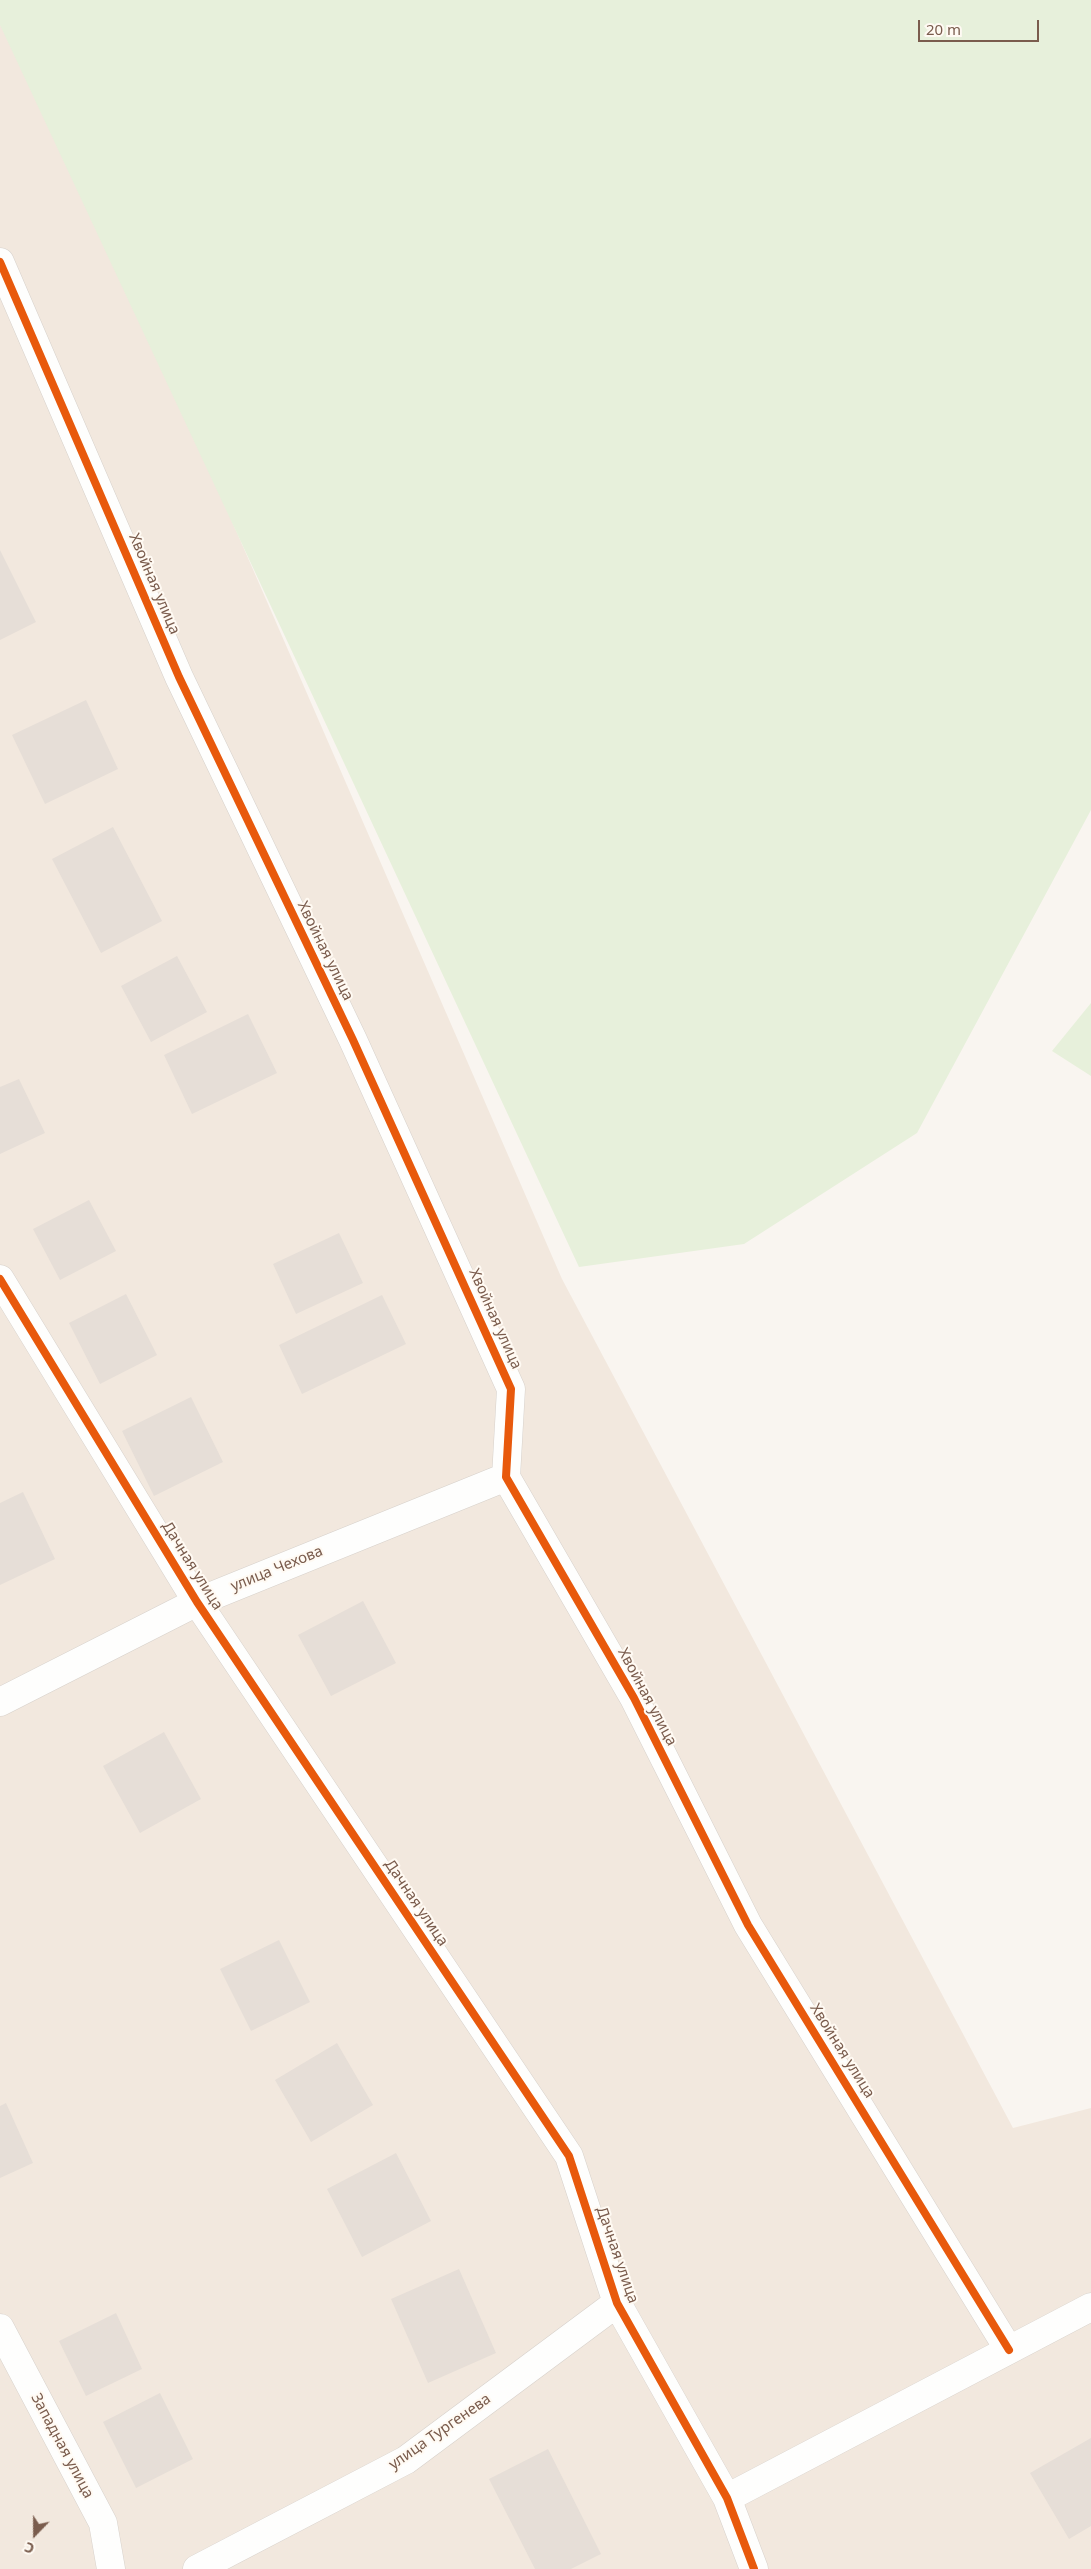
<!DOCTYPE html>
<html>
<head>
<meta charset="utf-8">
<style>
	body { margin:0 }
	#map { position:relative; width:1091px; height:2569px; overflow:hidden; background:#f9f5f0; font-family:"Noto Sans",sans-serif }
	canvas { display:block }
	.north { position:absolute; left:10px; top:2509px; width:50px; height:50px; -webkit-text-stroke:4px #fffaf3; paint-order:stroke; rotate:202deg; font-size:14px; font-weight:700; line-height:20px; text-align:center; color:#7a5c4d }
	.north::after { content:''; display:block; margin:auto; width:18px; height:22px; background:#7a5c4d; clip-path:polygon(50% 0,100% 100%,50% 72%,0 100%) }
	.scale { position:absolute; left:918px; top:20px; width:121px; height:22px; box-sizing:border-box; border:2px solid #7a5c4d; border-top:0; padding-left:6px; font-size:15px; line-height:18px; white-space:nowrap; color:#7a5c4d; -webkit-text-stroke:4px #fffaf3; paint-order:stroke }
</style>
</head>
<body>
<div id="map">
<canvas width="1091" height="2569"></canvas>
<div class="north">С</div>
<div class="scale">20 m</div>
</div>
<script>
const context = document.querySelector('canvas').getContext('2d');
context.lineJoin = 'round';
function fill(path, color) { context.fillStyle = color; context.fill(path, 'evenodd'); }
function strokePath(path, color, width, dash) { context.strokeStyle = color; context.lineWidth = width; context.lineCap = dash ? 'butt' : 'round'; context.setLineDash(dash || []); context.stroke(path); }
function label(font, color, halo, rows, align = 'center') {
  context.font = font + ' "Noto Sans",sans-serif'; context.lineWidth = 4; context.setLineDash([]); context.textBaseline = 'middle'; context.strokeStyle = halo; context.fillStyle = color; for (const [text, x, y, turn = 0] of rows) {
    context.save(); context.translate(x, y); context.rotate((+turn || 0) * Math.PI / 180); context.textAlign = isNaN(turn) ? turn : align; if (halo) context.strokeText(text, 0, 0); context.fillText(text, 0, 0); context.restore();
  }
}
const residential = new Path2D(`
	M0,0h5l557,1279 451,849 78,-20v461h-1091z`);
const green = new Path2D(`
	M0,0h1091v810l-174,323 -173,111 -165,23 -579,-1242z
	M1091,1003v73l-39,-25z`);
const building = new Path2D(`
	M0,550l36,72 -36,18z
	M86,700l32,69 -73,35 -33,-69z
	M113,827l49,94 -61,32 -49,-94z
	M177,956l30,56 -56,30 -30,-56z
	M248,1014l29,59 -85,41 -28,-59z
	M19,1079l26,54 -45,21v-67z
	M89,1200l27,51 -56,29 -27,-51z
	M339,1233l24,50 -67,31 -23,-50z
	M126,1294l31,61 -57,29 -31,-61z
	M382,1295l24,49 -104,50 -23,-49z
	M191,1397l32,65 -69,34 -32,-65z
	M23,1492l32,67 -55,26v-82z
	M363,1601l33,62 -65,33 -33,-61z
	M164,1732l37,67 -61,34 -37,-67z
	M279,1940l31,62 -59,29 -31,-62z
	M337,2043l36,62 -62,37 -36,-62z
	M6,2103l27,60 -33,15v-72z
	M396,2153l35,68 -69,36 -35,-68z
	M459,2269l37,84 -68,30 -37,-84z
	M116,2313l26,56 -56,27 -27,-55z
	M160,2393l33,66 -57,29 -33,-66z
	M1091,2438v88l-22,13 -39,-66z
	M548,2449l53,105 -30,15h-36l-46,-90z`);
const minor = new Path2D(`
	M0,262l179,415 174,363 158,349 -5,88 128,221 114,227 261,425
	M0,1279l197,323 372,554 48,147 110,195 27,71
	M0,1702l197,-100 309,-125
	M0,2328l103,195 8,46
	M727,2498l364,-191
	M197,2569l209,-109 211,-157`);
const cycleway = new Path2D(`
	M0,262l179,415 174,363 158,349 -5,88 128,221 114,227 261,425
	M0,1279l197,323 372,554 48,147 110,195 27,71`);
const streetNames = [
	["Хвойная улица",154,584,67],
	["Хвойная улица",325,951,64],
	["Хвойная улица",495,1319,66],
	["Дачная улица",192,1566,58],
	["улица Чехова",277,1569,-22],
	["Хвойная улица",647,1697,62],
	["Дачная улица",416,1903,56],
	["Хвойная улица",842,2051,58],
	["Дачная улица",617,2255,71],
	["улица Тургенева",440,2432,-35],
	["Западная улица",62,2446,62]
];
fill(residential, '#f2e8de');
fill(green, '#e7f0db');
fill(building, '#e6ded7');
strokePath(minor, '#d7d1cb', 29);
strokePath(minor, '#fefefd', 28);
strokePath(cycleway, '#e8590c', 8);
label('15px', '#7a5c4d', '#fffaf3', streetNames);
</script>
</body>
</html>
